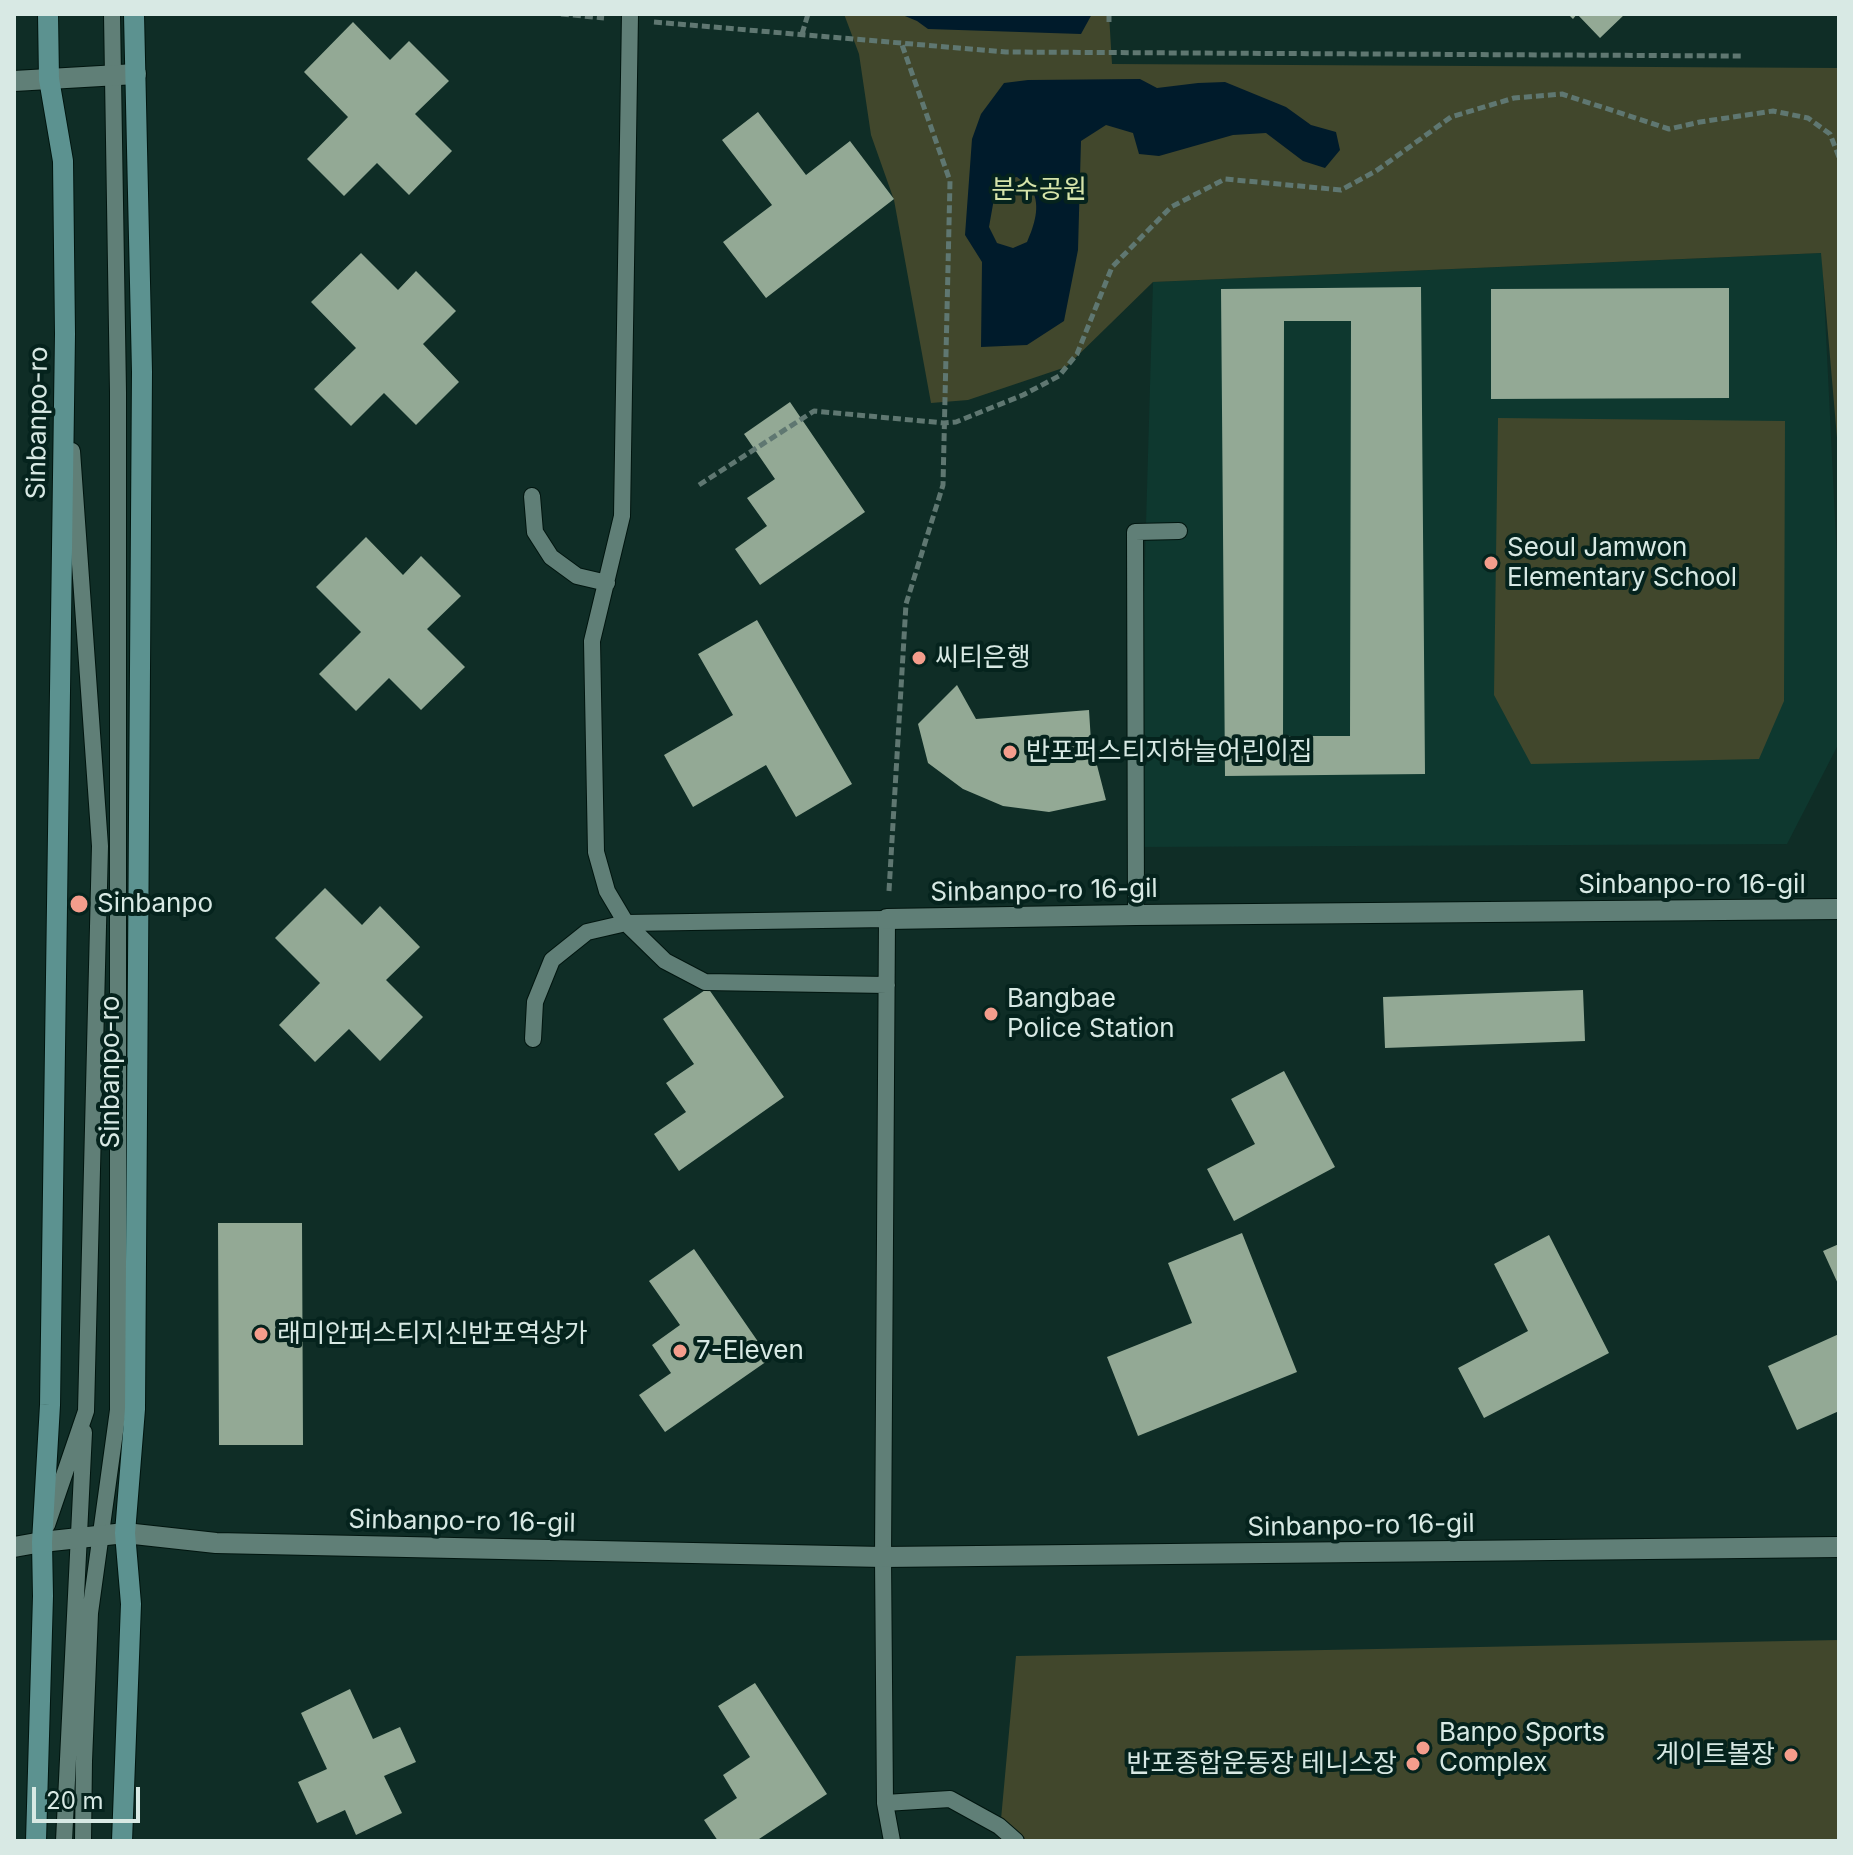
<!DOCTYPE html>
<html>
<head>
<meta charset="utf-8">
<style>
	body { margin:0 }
	#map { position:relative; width:1853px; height:1855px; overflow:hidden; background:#0f2d26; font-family:Inter,sans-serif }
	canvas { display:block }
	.frame { position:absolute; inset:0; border:16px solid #d8e9e4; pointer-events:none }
	.scale { position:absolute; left:32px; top:1787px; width:108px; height:36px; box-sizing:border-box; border:4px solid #d8e9e4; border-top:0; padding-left:10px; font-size:24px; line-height:28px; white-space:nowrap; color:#d8e9e4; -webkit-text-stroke:6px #05231d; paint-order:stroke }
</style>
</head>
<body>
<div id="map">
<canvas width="1853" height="1855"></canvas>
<div class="frame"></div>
<div class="scale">20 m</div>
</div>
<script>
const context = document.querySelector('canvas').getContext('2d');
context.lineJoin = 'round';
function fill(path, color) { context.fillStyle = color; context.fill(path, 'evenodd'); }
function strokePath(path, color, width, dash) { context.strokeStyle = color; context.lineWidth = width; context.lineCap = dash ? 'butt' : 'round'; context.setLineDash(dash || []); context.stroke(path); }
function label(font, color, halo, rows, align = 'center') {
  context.font = font + ' Inter,"Noto Sans KR",sans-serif'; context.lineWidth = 8; context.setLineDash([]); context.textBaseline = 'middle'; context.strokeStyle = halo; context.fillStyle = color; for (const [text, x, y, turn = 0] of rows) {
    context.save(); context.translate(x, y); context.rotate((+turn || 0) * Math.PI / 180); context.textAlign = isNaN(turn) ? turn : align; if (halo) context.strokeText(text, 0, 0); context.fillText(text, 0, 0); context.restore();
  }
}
const built = new Path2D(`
	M1822,253l17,347v143l-52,101 -646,3 2,-219 10,-346z`);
const green = new Path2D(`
	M844,14h265l3,50 727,4v393l-18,-208 -668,29 -87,85 -98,33 -37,3 -37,-203 -23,-65 -12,-81z
	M1498,418l287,3 -1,280 -25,58 -228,5 -37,-69z
	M1839,1640v201h-840l17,-185z`);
const water = new Path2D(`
	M900,14h192l-11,20 -153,-5 -11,-8z
	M1140,79l17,9 41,-5 27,-1 61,25 25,18 25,7 4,18 -15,18 -22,-7 -37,-28 -33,2 -74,21 -20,-2 -6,-21 -27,-8 -25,16 -3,109 -14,71 -37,24 -46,2 1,-85 -17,-27 7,-96 9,-25 23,-31 24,-3zM1017,177c5,4 12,8 15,13 9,16 2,36 -5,52l-14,6 -16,-5 -8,-16 6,-34 8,-13z`);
const building = new Path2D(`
	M1568,14h57l-25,24 -23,-24 -4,5z
	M353,22l37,38 19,-19 40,40 -34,33 37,37 -43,44 -32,-32 -33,33 -37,-37 41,-42 -44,-45z
	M758,112l48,63 44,-34 44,58 -128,99 -43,-56 49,-37 -50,-65z
	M361,253l37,37 18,-19 40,40 -33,33 36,38 -43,43 -32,-32 -33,33 -37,-37 42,-41 -45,-46z
	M1421,287l4,487 -200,2 -4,-487zM1284,321h67l-1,415h-67z
	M1729,288v110l-238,1v-110z
	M790,402l75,110 -105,73 -25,-36 32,-23 -20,-28 28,-19 -31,-45z
	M366,537l37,38 18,-19 40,40 -34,33 38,38 -44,43 -32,-32 -33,33 -37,-37 42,-42 -45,-45z
	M757,620l95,164 -56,33 -30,-52 -73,42 -29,-52 69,-40 -35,-61z
	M957,685l19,34 113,-9 2,32 15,58 -57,12 -46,-6 -40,-17 -35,-26 -10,-39z
	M325,888l37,37 18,-19 40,41 -34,33 37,37 -43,44 -31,-32 -34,33 -36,-37 41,-42 -45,-45z
	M708,988l76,109 -105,74 -25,-37 32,-22 -20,-29 28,-19 -31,-45z
	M1583,990l2,51 -200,7 -2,-51z
	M1284,1071l51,96 -101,54 -27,-52 48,-25 -24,-45z
	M218,1223h84l1,222h-84z
	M1242,1233l55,139 -159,64 -31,-79 85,-34 -24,-60z
	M1549,1235l60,118 -125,65 -26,-50 70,-37 -34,-67z
	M1839,1244v42l-16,-35z
	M694,1249l76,110 -105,73 -26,-37 32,-22 -19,-28 28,-20 -31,-44z
	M1839,1334v77l-42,19 -29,-64z
	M755,1683l72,111 -71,47h-38l-14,-21 33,-22 -14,-23 27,-18 -32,-51z
	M350,1689l23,50 27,-12 16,35 -32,14 18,37 -46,22 -11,-25 -28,13 -19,-41 29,-13 -26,-56z`);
const path = new Path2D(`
	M561,14l43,4
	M1109,14v12
	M654,22l352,30 735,4
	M802,34l6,-20
	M699,485l115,-74 130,12 12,-1 67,-27 36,-19 18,-22 35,-87 59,-60 54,-28 116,11 35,-19 75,-54 63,-19 48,-4 107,35 31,-7 73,-11 35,7 22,16 9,23
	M889,891l17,-287 37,-119 7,-304 -49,-139`);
const service = new Path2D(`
	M630,14l-8,502 -30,125 4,211 11,39 19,32 39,38 40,21 182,3
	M532,496l3,36 16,25 26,19 30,7
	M1136,915l-1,-383 44,-1
	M533,1039l2,-37 17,-42 35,-28 39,-9 261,-4 -4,638 2,246 7,38
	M47,1525l39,-114 14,-565 -28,-395
	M885,1803l65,-4 49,27 17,15
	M64,1841l20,-409
	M83,1841l1,-80 6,-148 28,-203v-1018l-6,-378`);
const minor = new Path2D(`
	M14,81l122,-7
	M887,919l249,-4 703,-6
	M14,1547l28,-5`);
const tertiary = new Path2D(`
	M42,1542l83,-9 91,10 667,14 956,-10`);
const secondary = new Path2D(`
	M36,1841l7,-245 -1,-54 8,-137 15,-1071 -2,-173 -14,-82 -1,-65
	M122,1841l9,-237 -6,-71 10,-124 7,-1037 -8,-358`);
const markers = [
	[1491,563,8,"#f49d8c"],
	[919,658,8,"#f49d8c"],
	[1010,752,8,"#f49d8c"],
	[79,904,10,"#f49d8c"],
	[991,1014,8,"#f49d8c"],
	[261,1334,8,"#f49d8c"],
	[680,1351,8,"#f49d8c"],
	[1423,1748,8,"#f49d8c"],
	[1791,1755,8,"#f49d8c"],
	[1413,1764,8,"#f49d8c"]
];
const parkNames = [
	["분수공원",1039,190]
];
const streetNames = [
	["Sinbanpo-ro",38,423,-89],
	["Sinbanpo-ro 16-gil",1692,885],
	["Sinbanpo-ro 16-gil",1044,891,-1],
	["Sinbanpo-ro",111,1072,-90],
	["Sinbanpo-ro 16-gil",462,1522,1],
	["Sinbanpo-ro 16-gil",1361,1526,-1]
];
const poiNames = [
	["Seoul Jamwon",1507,548],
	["Elementary School",1507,578],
	["씨티은행",935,658],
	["반포퍼스티지하늘어린이집",1026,752],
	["Sinbanpo",97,904],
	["Bangbae",1007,999],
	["Police Station",1007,1029],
	["래미안퍼스티지신반포역상가",277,1334],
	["7-Eleven",696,1351],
	["Banpo Sports",1439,1733],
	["Complex",1439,1763],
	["게이트볼장",1775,1755,"right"],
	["반포종합운동장 테니스장",1397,1764,"right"]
];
fill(built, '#0e382f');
fill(green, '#41472c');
fill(water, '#001b2b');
fill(building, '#93a995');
strokePath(service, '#00150f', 18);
strokePath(minor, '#00150f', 22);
strokePath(tertiary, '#00150f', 22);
strokePath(secondary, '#00150f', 22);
strokePath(path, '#5f7771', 5, [8, 4]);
strokePath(service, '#607f77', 16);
strokePath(minor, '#607f77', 20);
strokePath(tertiary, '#607f77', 20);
strokePath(secondary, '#5c9290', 20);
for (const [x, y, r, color] of markers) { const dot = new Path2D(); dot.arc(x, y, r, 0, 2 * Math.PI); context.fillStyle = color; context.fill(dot); strokePath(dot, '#05231d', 3); }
label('26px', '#d6e4aa', '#05231d', parkNames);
label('26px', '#d8e9e4', '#05231d', streetNames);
label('26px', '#d8e9e4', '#05231d', poiNames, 'left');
</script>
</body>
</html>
